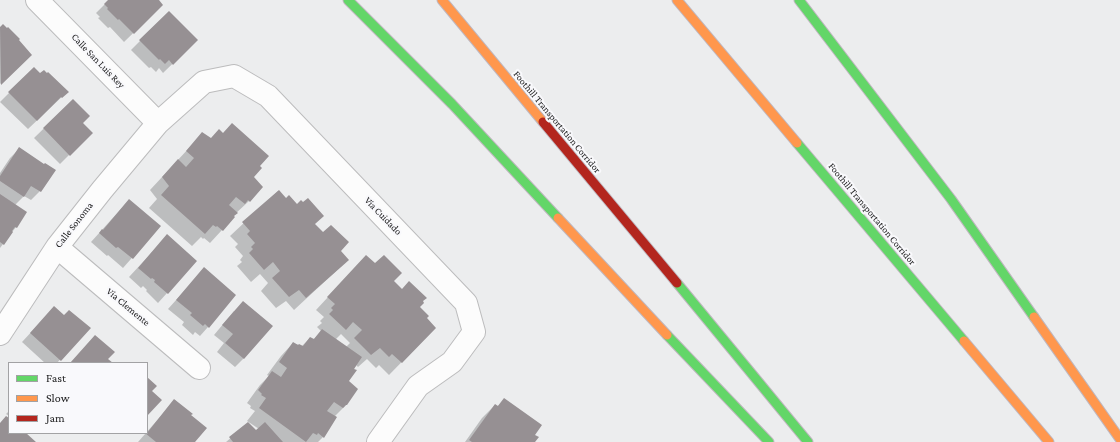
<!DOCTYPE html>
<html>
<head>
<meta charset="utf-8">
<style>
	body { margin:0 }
	#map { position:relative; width:1120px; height:442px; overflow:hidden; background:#ecedee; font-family:"Crimson Pro",serif }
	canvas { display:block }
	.legend { position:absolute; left:8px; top:362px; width:140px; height:72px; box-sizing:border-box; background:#f9f9fc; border:1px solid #a2a2a4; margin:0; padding:5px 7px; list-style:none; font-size:12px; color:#202021 }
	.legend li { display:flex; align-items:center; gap:8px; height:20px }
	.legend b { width:20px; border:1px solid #a2a2a4 }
</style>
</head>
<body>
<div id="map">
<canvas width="1120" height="442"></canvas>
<ul class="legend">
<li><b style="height:5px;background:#63d668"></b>Fast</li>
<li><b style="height:5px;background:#ff974d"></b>Slow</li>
<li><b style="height:5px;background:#b3261e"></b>Jam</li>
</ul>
</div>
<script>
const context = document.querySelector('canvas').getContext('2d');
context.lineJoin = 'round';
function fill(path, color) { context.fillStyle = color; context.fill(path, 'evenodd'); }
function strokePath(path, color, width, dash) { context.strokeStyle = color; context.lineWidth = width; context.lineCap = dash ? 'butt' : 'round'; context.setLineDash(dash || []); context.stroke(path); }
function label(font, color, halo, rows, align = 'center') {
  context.font = font + ' "Crimson Pro",serif'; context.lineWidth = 4; context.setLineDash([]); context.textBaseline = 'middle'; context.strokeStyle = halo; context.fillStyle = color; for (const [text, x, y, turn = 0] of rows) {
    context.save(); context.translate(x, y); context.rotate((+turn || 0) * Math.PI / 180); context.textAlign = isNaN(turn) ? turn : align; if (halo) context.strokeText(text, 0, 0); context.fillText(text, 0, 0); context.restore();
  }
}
const shadow = new Path2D(`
	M109,0h48l5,5 -38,37 -14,-15 -2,1 -10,-10 2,-1 -4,-4z
	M169,12l28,28 -34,33 -4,-5 -3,4 -5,-5 -2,1 -18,-18z
	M3,26l28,29 -31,29v-55z
	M34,68l6,7 27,17 -39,37 -28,-27z
	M73,100l9,23 9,10 -31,31 -26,-26z
	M202,134l56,32 -6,11 -3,24 -16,15 1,1 -24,26 -6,-5 -1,1 -2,-2 -9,9 -43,-38 8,-9 -7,-9z
	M19,149l25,16 10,5 -14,21 -9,9 -7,-4 -9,9 1,22 -16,21v-75l10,-15z
	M278,191l36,33 34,36 -54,50 -8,-9 -10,7 -15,-17 7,-8 -8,-9 -9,8 -14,-16 5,-4 -2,-2 3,-4 -8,-9 3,-3 -8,-8z
	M129,200l31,26 -37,42 -15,-13 -1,1 -16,-14z
	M167,236l29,25 -38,42 -12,-12 1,-1 -4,-4 -2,2 -12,-11z
	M204,269l4,58 -8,9 -5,-4 -2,3 -11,-10 2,-3 -16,-13z
	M354,269l38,12 27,26 6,11 10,10 -46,47 -10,-10 -3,3 -9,-9 -9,8 -2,-2 -8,16 -2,24 -12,12 -11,20 -5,5h-92l22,-19 8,8 3,-2 -12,-8 8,-10 -5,-3 1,-2 -4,-3 13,-18 9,-9 -2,-1 14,-19 12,-13 9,3 8,-8 3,2 8,-9 -4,-4 5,-4 -2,-2 4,-4 -8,-7zM341,334l9,9 -4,4 -11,-7z
	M234,311l10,47 -9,9 -18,-15 7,-9 -10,-8z
	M46,316h18l25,12 -32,35h-12l-23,-21z
	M504,399l30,36v7h-69l17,-24 13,-13 2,2z
	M175,400l15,15 4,27h-56z
	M9,411v5l-3,-2z`);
const building = new Path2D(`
	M108,0h51l4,5 -29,29 -15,-15 -1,1 -11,-11 1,-1 -4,-4z
	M169,11l29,29 -25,25 -4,-5 -4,4 -5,-5 -1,1 -20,-20z
	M3,24l4,4 1,-1 12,12 -1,1 13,15 -31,30 -1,-58z
	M34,67l6,6 4,-3 3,3 1,-1 21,20 -7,6 -1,-1 -24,24 -29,-29z
	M73,99l17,17 -7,7 10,10 -23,23 -27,-28z
	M232,123l37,33 -9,10 2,2 -8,9 9,10 -13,15 -2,-2 -3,4 -9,-7 -7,8 9,8 -4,3 1,1 -12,14 -6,-5 -1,1 -3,-2 -8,9 -44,-39 8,-9 -7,-9 16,-18 8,8 8,-9 -8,-7 16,-19 9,6 8,-9 4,4z
	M19,147l25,17 1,-1 11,7 -15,22 -10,-6 -7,11 -24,-16v-5z
	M279,190l7,8 3,-3 8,9 4,-4 2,2 5,-4 16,18 -9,8 8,8 8,-7 18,17 -8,9 8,9 -43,38 -7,-8 -10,7 -17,-19 8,-7 -7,-9 -9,8 -15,-17 4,-4 -2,-2 4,-4 -8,-9 3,-3 -8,-9z
	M0,194l27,18 -10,16 -2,-1 -3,4 1,1 -9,13 -4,-3z
	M129,199l32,27 -28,33 -15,-12 -2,1 -17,-15 3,-4 1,1z
	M167,234l30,27 -29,33 -14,-12 1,-2 -3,-2 -1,1 -13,-11z
	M366,255l9,8 9,-8 18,18 -8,8 8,8 7,-8 18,17 -4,3 1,2 -4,4 9,9 -2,2 9,10 -34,35 -10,-9 -3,3 -9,-9 -9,7 -17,-17 8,-8 -9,-8 -7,8 -17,-16 4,-4 -2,-2 4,-4 -8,-7z
	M204,267l32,28 -27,33 -4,-4 -2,2 -13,-11 2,-2 -16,-13z
	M243,301l30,25 -29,33 -19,-16 8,-9 -11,-9z
	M54,306l10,9 5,-5 22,18 -30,33 -31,-28z
	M322,329l40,28 -8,12 3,1 -8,11 9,8 -11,16h-1l-3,3 -9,-6 -7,9 10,6 -13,21 -6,-5 -1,2 -4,-2 -7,9 -47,-34 7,-10 -5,-3 1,-1 -4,-4 14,-19 9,6 6,-9 -8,-6 14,-20 5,3 1,-1 4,2 7,-9 4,2z
	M95,335l20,17 -7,7 5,4h-43z
	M147,377l10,9 -5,5 10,9 -15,16z
	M504,398l38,27 -7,10 4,2 -4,5h-63l-3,-2 26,-36 3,2z
	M174,399l19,15 -2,1 16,13 -12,14h-39l-11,-9h2z
	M6,416l3,2v15h17l10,9h-36v-19z
	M248,422l8,8 9,-8 18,20h-50l-4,-5z`);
const street = new Path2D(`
	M37,0l121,123
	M57,247l142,121
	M0,334l57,-87 45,-57 56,-67 46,-41 30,-6 34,20 198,207 8,29 -22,30 -34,24 -40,56`);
const fast = new Path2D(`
	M348,0l104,104 106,114
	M799,0l152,199 83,118
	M797,143l167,198
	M677,283l131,159
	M667,335l102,107`);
const slow = new Path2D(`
	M442,0l101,122
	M677,0l120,143
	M558,218l109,117
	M1034,317l86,122
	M964,341l85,101`);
const jam = new Path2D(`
	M543,122l134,161`);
const streetNames = [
	["Calle San Luis Rey",98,61,46],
	["Foothill Transportation Corridor",557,122,50],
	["Foothill Transportation Corridor",872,214,50],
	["Via Cuidado",383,216,46],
	["Calle Sonoma",74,225,-52],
	["Via Clemente",128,307,40]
];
fill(shadow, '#0003');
fill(building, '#969093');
strokePath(street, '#bcbcbd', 24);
strokePath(fast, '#bfb7bf', 11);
strokePath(slow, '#bfb7bf', 11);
strokePath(jam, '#bfb7bf', 11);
strokePath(street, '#fcfcfc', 22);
strokePath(fast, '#63d668', 9);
strokePath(slow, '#ff974d', 9);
strokePath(jam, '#b3261e', 9);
label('10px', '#202021', '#f9f9fc', streetNames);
</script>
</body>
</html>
